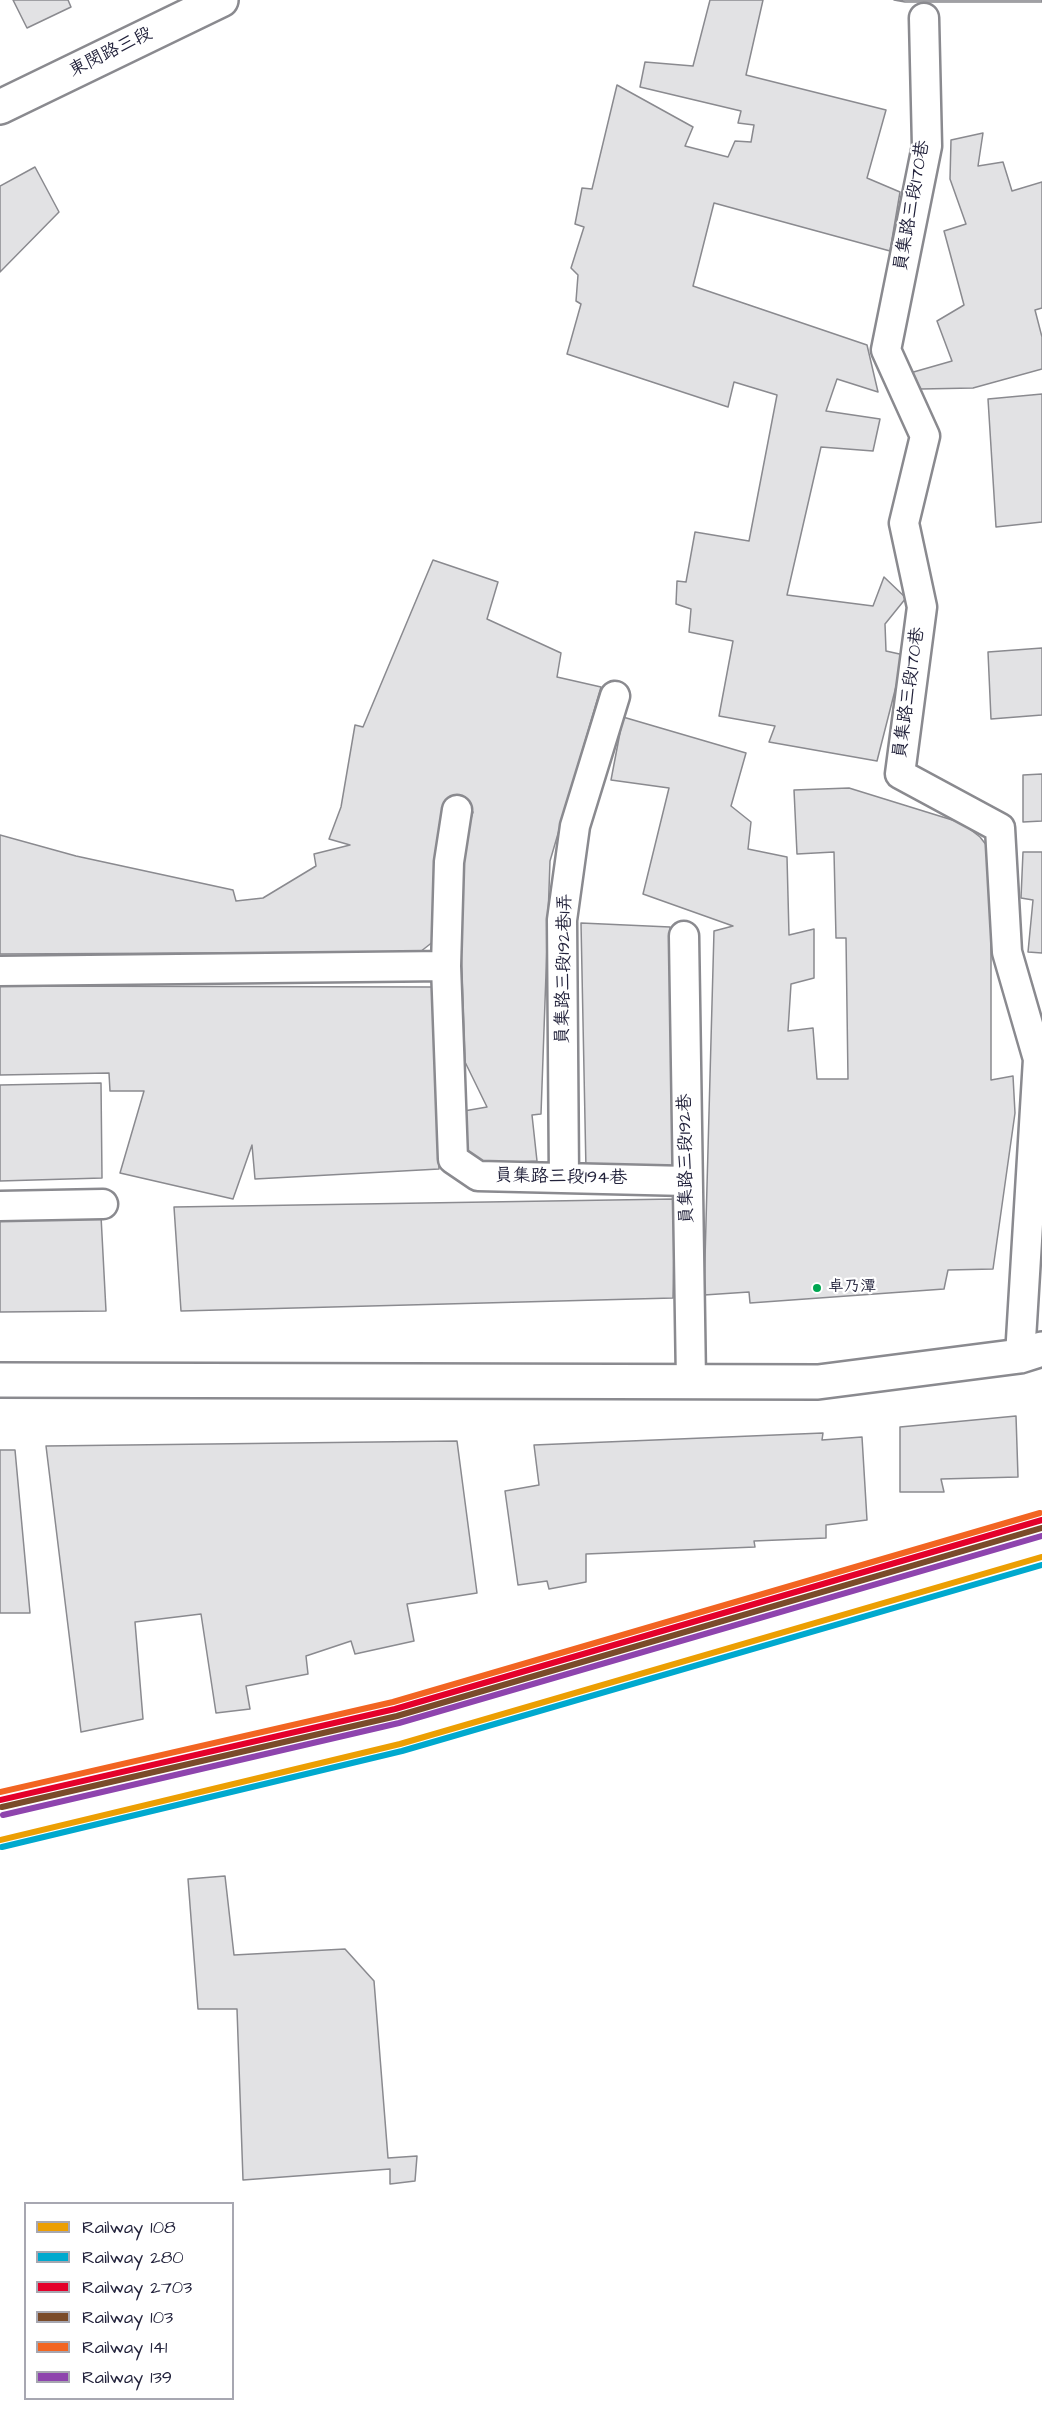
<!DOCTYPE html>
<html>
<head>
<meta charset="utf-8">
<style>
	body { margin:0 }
	#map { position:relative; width:1042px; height:2424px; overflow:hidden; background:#fff; font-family:"Architects Daughter",sans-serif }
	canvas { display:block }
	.legend { position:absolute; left:24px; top:2202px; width:210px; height:198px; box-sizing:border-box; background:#fff; border:2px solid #a7a7b1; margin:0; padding:8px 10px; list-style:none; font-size:18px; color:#22223b }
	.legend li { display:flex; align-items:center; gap:12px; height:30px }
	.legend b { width:30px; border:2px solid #a7a7b1 }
</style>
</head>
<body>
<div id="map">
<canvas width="1042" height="2424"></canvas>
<ul class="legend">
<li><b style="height:8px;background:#ec9f03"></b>Railway 108</li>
<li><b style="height:8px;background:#00a9ce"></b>Railway 280</li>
<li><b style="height:8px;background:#e4002b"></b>Railway 2703</li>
<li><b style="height:8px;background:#7a4b2a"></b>Railway 103</li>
<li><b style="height:8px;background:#f26522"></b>Railway 141</li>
<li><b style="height:8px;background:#8e44ad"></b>Railway 139</li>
</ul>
</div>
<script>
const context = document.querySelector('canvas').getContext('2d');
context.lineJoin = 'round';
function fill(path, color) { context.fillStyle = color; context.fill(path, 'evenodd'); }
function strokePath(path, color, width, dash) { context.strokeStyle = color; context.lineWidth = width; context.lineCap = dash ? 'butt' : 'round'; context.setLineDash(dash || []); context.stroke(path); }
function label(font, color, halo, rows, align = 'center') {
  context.font = font + ' "Architects Daughter","LXGW WenKai TC",sans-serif'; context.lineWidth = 4.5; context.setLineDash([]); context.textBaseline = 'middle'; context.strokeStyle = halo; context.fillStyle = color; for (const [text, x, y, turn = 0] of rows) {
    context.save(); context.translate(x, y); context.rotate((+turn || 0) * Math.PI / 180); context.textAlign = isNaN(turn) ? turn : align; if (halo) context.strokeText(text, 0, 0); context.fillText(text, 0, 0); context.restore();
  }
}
const building = new Path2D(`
	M13,0h55l3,7 -44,21z
	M710,0h53l-17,75 140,35 -19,68 33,14 -10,59 -176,-48 -21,83 174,59 11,47 -41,-13 -11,32 54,8 -7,32 -52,-4 -34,148 86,11 11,-29 22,21 -21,26 1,27 18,4 -27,106 -108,-19 6,-16 -56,-10 14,-75 -44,-9 2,-23 -15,-5 1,-23 9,1 9,-50 54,9 28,-146 -43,-13 -6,25 -161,-53 14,-50 -5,-3 2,-26 -7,-7 13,-41 -9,-3 7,-36 10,1 25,-104 76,42 -8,19 43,11 7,-16 16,1 3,-17 -16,-2 3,-12 -101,-24 5,-25 48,4z
	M894,0h148v2h-137z
	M983,133l-5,33 25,-4 9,29 30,-9v126l-7,2 7,27v32l-69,19 -52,1 -11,-16 42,-12 -15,-40 27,-16 -20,-74 22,-7 -16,-45 1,-39z
	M35,167l24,45 -59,60v-86z
	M1042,394v128l-46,5 -8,-128z
	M433,560l65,22 -11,37 74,34 -4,24 44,10 -51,174 -9,253 -9,1 5,46 -56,3 -16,-15 -1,-38 23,-4 -22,-45 -7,-201 15,-49 -26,-5 -13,134 -14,11 -420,2v-119l76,21 157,34 3,11 27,-3 53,-32 -2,-12 36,-9 -21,-6 12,-32 14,-82 8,2z
	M1042,648v67l-51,4 -3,-67z
	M623,717l123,36 -15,53 20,16 -3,27 39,8 2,78 25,-6v49l-23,6 -3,47 25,-3 4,51h31l-2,-141h-10l-2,-86 -37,2 -3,-64 55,-2 113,35 18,14 11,14v229l22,-4 2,37 -22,156 -45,1 -4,19 -194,14 -1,-11 -45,3 10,-364 19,-5 -90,-32 26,-106 -58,-8z
	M1042,774v47l-19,1v-47z
	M1023,852h19v101l-14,-1 5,-52 -12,-2z
	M581,923l89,4 4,244 -88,-1z
	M0,986l433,1 6,182 -184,10 -3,-34 -19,54 -113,-26 24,-82h-34l-1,-18 -109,2z
	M101,1083l1,95 -102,3v-96z
	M675,1199l-2,99 -492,13 -7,-104z
	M0,1216h101l5,95 -106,1z
	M1016,1416l2,61 -77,2 3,13h-44v-65z
	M823,1433l-1,7 40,-3 5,83 -41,5v13l-72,3 1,6 -169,7v28l-37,7 -2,-8 -29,4 -13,-94 34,-6 -5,-40z
	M457,1441l20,152 -70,11 7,37 -59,13 -4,-13 -45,15 2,18 -62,12 4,23 -34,4 -15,-99 -66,8 8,97 -62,13 -35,-286z
	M0,1450h15l15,163h-30z
	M225,1876l9,79 111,-6 29,32 14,177 29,-2 -2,25 -25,3v-15l-147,11 -6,-171h-39l-10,-130z`);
const lane = new Path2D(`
	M924,18l3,128 -41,204 39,86 -21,87 18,84 -22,167 100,54 7,124 31,107 -18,297
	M684,936l7,445
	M446,966l3,-104 8,-52
	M0,971l446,-5 7,193 25,17 209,5
	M564,1178l-2,-258 13,-94 40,-130
	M0,1206l103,-2`);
const secondary = new Path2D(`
	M0,107l221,-107
	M0,1380l818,2 202,-26 22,-7`);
const rail1 = new Path2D(`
	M0,1840l400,-96 642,-187`);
const rail2 = new Path2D(`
	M2,1847l400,-96 640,-186`);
const rail3 = new Path2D(`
	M0,1800l395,-91 647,-189`);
const rail4 = new Path2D(`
	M2,1807l395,-91 645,-188`);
const rail5 = new Path2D(`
	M0,1792l393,-90 647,-189`);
const rail6 = new Path2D(`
	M3,1815l396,-92 643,-187`);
const markers = [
	[817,1288,5,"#00a651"]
];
const busNames = [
	["卓乃潭",828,1288]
];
const streetNames = [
	["東閔路三段",111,53,-26],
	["員集路三段170巷",913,206,-80],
	["員集路三段170巷",910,693,-82],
	["員集路三段192巷1弄",565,969,-89],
	["員集路三段192巷",687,1159,-91],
	["員集路三段194巷",561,1178,1]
];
fill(building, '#e2e2e4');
strokePath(building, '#8a8a8f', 1.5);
strokePath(lane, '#8a8a8f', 33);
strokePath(secondary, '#8a8a8f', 38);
strokePath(lane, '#fff', 28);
strokePath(secondary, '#fff', 33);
strokePath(rail1, '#ec9f03', 6);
strokePath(rail2, '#00a9ce', 6);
strokePath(rail3, '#e4002b', 6);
strokePath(rail4, '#7a4b2a', 6);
strokePath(rail5, '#f26522', 6);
strokePath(rail6, '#8e44ad', 6);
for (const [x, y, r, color] of markers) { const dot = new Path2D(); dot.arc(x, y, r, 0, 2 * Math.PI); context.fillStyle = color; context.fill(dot); strokePath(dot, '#fff', 2); }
label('16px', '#22223b', '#fff', busNames, 'left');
label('18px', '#22223b', '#fff', streetNames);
</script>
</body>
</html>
